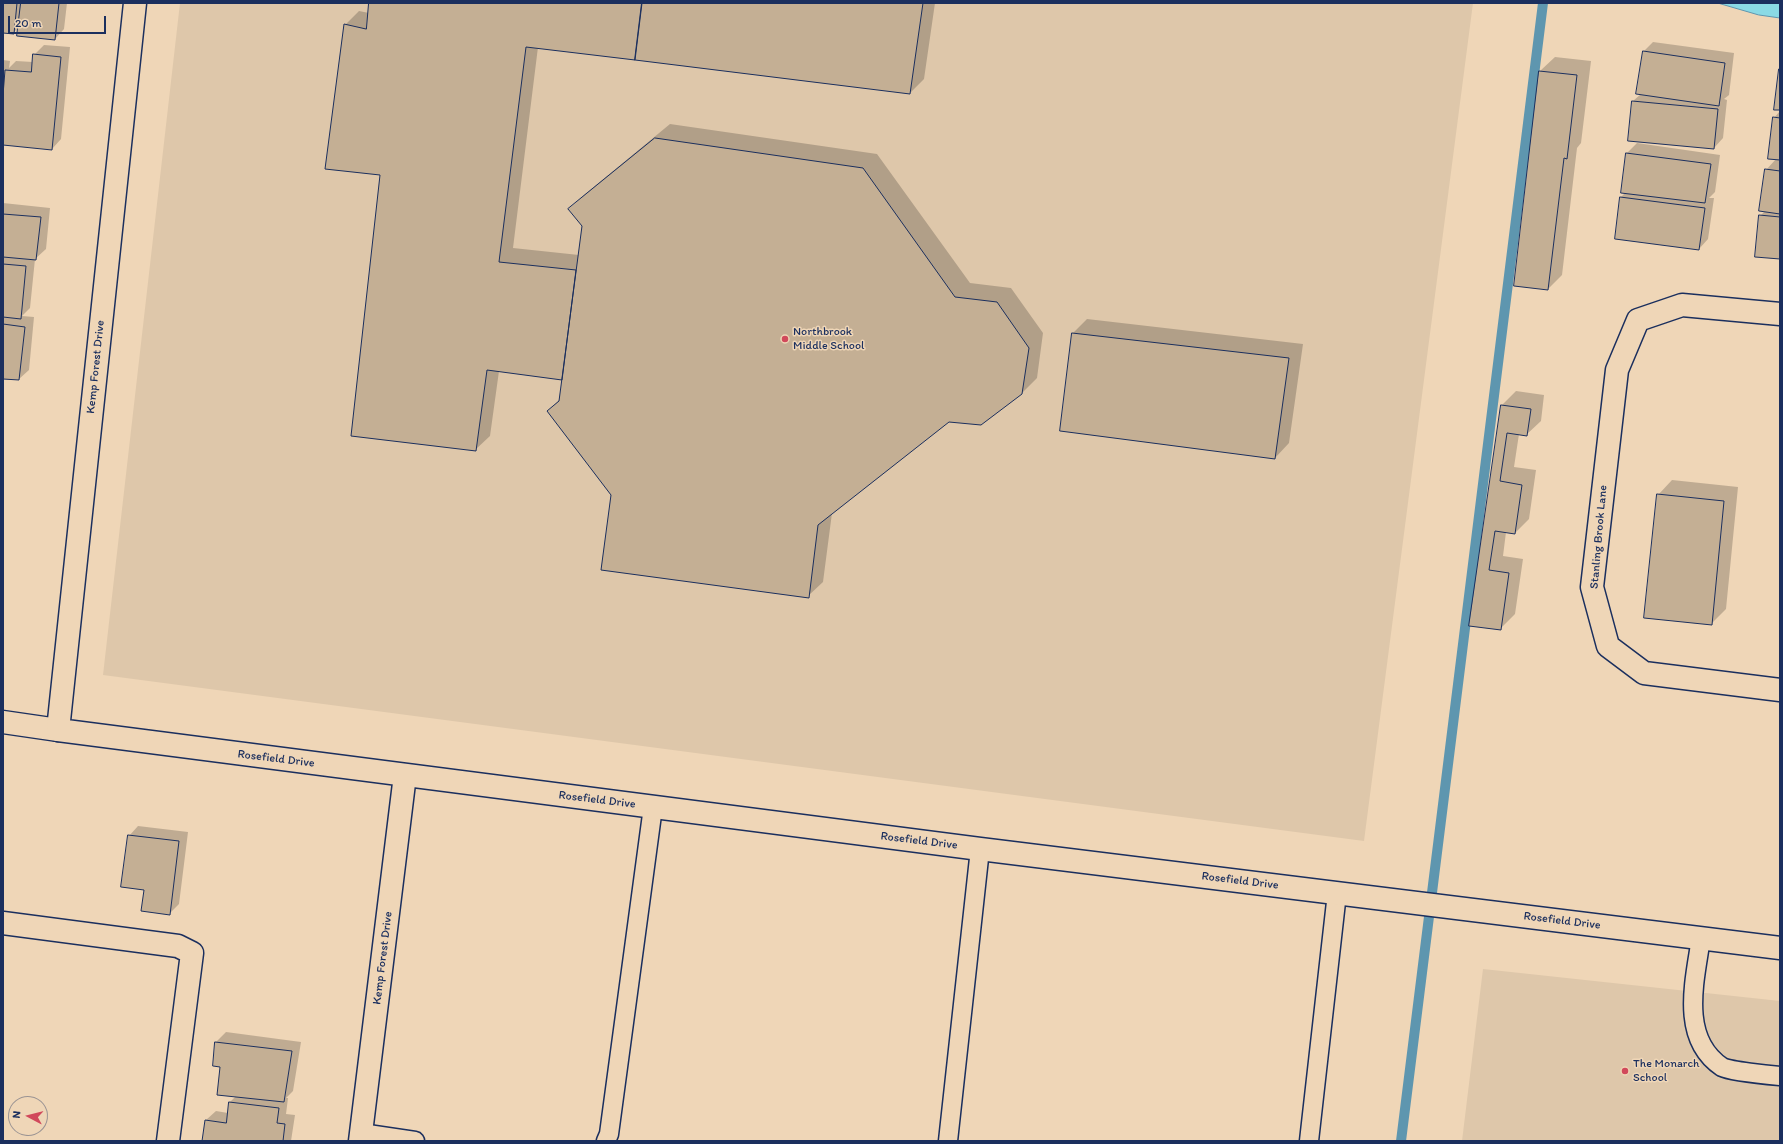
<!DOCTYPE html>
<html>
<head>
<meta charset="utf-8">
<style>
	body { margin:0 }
	#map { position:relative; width:1783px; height:1144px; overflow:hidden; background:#efd6b7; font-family:Itim,sans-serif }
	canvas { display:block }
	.frame { position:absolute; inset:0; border:4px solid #1b2f5e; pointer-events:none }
	.north { position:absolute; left:8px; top:1096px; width:40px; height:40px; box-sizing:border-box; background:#efd6b7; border:1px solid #9a9393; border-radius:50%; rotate:277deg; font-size:11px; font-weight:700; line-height:16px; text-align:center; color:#1b2f5e }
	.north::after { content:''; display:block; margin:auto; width:14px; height:18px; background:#d1495b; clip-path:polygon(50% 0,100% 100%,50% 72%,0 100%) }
	.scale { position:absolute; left:8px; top:16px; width:98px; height:18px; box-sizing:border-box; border:2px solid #1b2f5e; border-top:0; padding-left:5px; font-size:12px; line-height:14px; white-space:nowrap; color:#1b2f5e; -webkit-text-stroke:3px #efd6b7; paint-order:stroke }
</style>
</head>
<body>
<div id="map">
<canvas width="1783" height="1144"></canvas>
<div class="frame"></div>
<div class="north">N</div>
<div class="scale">20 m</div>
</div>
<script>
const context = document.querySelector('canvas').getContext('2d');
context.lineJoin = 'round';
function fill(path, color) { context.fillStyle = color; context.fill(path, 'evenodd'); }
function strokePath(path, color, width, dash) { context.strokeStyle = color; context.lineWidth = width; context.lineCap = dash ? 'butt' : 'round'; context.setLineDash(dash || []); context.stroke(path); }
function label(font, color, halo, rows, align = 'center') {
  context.font = font + ' Itim,sans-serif'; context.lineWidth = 3; context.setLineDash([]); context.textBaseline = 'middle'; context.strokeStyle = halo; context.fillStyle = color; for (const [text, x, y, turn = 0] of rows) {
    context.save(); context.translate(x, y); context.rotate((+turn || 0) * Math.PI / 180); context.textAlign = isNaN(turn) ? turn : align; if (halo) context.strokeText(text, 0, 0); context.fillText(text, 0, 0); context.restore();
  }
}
const built = new Path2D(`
	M180,3h1293l-109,838 -1261,-166z
	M1483,969l297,32v140h-318z`);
const water = new Path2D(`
	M1718,3h62v15l-21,-3z`);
const shadow = new Path2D(`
	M3,3h64l-3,26 -9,10 -36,-12 -6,6 -10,-1z
	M370,3h565l-11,76 -14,14 -372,-46 -25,201 66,7 4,-29 -14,-17 15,-14 86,-71 207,30 93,129 41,5 32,45 -6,45 -15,15 -74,28 -116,92 -9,69 -15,14 -196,-101 -64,-84 13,-13 2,-19 -64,-8 -9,65 -15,14 -94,-276 -36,-149 14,-14 10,2z
	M1653,42l81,11 -5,42 -5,4 3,1 -4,38 -9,10 -81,-47 8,-7 3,-43z
	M44,45l26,2 -9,92 -9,10 -49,-5v-84l7,1 -1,7 7,-7 17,1 1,-7z
	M1555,57l36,4 -10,82 -4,5 -15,127 -14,14 -8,-218z
	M1780,111v147l-20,-42 5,-5 1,-41 10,-11 -2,-41z
	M1637,143l83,12 -5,37 -6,6h5l-6,41 -9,10 -78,-52 5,-5h-4l5,-39z
	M3,203l47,5 -4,41 -11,10 -5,49 -8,8 12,1 -5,53 -10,9 -16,-1z
	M1087,319l216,25 -14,99 -14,15 -214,-28 12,-97z
	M1516,391l28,4 -3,26 -15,14 -7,-1 -5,33 22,3 -7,49 -14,14 -9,-1 -3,24 20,3 -8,55 -15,15 -29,-4 31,-220z
	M1672,480l66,7 -12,122 -15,15 -53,-129z
	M138,826l50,6 -9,72 -9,9 -25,-24 -16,-53z
	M226,1032l75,10 -8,49 -7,7h2l-2,16 9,1 -4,26h-88l3,-21 10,-9 12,2 2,-11 6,-6 -15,-30 -7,-1 2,-23z`);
const stream = new Path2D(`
	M1401,1141l142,-1138`);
const building = new Path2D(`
	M3,3h14l-3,31 -11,-1z
	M21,3h38l-4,37 -38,-4z
	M369,3h273l-7,57 -109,-13 -27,215 77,8 -14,110 -75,-10 -11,81 -125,-15 29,-261 -55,-6 19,-145 22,5z
	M642,3h281l-13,91 -275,-34z
	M1643,51l82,12 -6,43 -83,-12z
	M33,54l28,3 -9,93 -49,-5v-50l2,-25 26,2z
	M1779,69h1v41h-6z
	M1539,71l38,4 -10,84 -3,-1 -16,132 -34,-4z
	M1632,101l86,8 -4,40 -86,-8z
	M1773,117l7,1v42l-12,-1z
	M655,138l208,30 92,129 42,5 32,46 -7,46 -41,31 -32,-3 -131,103 -9,73 -208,-28 10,-75 -64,-84 12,-10 23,-175 -14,-17z
	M1626,153l85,11 -6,39 -84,-10z
	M1765,169l15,2v43l-21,-3z
	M1620,197l85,11 -6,42 -84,-11z
	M3,214l38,3 -5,43 -33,-3z
	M1759,215l21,2v42l-25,-2z
	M3,264l23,2 -5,53 -18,-2z
	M3,324l22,3 -6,53 -16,-1z
	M1072,333l217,25 -14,101 -215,-28z
	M1501,405l30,4 -4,27 -20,-3 -7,48 22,4 -7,49 -20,-3 -6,39 20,3 -8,57 -32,-4z
	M1657,494l67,7 -12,124 -68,-7z
	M128,835l51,6 -9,74 -29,-4 3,-21 -23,-3z
	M215,1042l77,9 -8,51 -67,-7 3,-28 -7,-1z
	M229,1102l50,6 -2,15 8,1 -2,17h-81l3,-21 21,3z`);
const service = new Path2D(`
	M1701,938c-6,42 -22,100 21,129 8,4 47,8 58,9
	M361,1133l54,8
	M606,1141l3,-7 44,-327
	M948,1141l32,-292
	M1309,1141l28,-248`);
const minor = new Path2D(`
	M1780,314l-98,-9 -44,15 -21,50 -25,217 16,59 36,27 136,17
	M3,722l55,8
	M3,923l175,23 14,7 -24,188`);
const tertiary = new Path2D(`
	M135,3l-77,727 922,119 800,99
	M360,1141l45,-366`);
const markers = [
	[785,339,4,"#d1495b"],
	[1625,1071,4,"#d1495b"]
];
const poiNames = [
	["Northbrook",793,332],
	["Middle School",793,346],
	["The Monarch",1633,1064],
	["School",1633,1078]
];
const streetNames = [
	["Kemp Forest Drive",96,367,-84],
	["Stanling Brook Lane",1599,537,-85],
	["Rosefield Drive",276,759,7],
	["Rosefield Drive",597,800,7],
	["Rosefield Drive",919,841,7],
	["Rosefield Drive",1240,881,7],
	["Rosefield Drive",1562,921,7],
	["Kemp Forest Drive",383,958,-83]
];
fill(built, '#dec7aa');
fill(water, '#8adae5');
strokePath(water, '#5e96af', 1);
fill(shadow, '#0003');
strokePath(stream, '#5e96af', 10);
fill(building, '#c4af94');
strokePath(building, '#1b2f5e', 1);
strokePath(service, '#1b2f5e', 21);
strokePath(minor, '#1b2f5e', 25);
strokePath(tertiary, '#1b2f5e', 25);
strokePath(service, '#efd6b7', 18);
strokePath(minor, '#efd6b7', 22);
strokePath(tertiary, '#efd6b7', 22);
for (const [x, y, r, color] of markers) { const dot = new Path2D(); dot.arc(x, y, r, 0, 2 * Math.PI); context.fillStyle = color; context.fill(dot); strokePath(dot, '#efd6b7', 1.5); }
label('12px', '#1b2f5e', '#efd6b7', poiNames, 'left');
label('12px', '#1b2f5e', '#efd6b7', streetNames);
</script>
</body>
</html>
